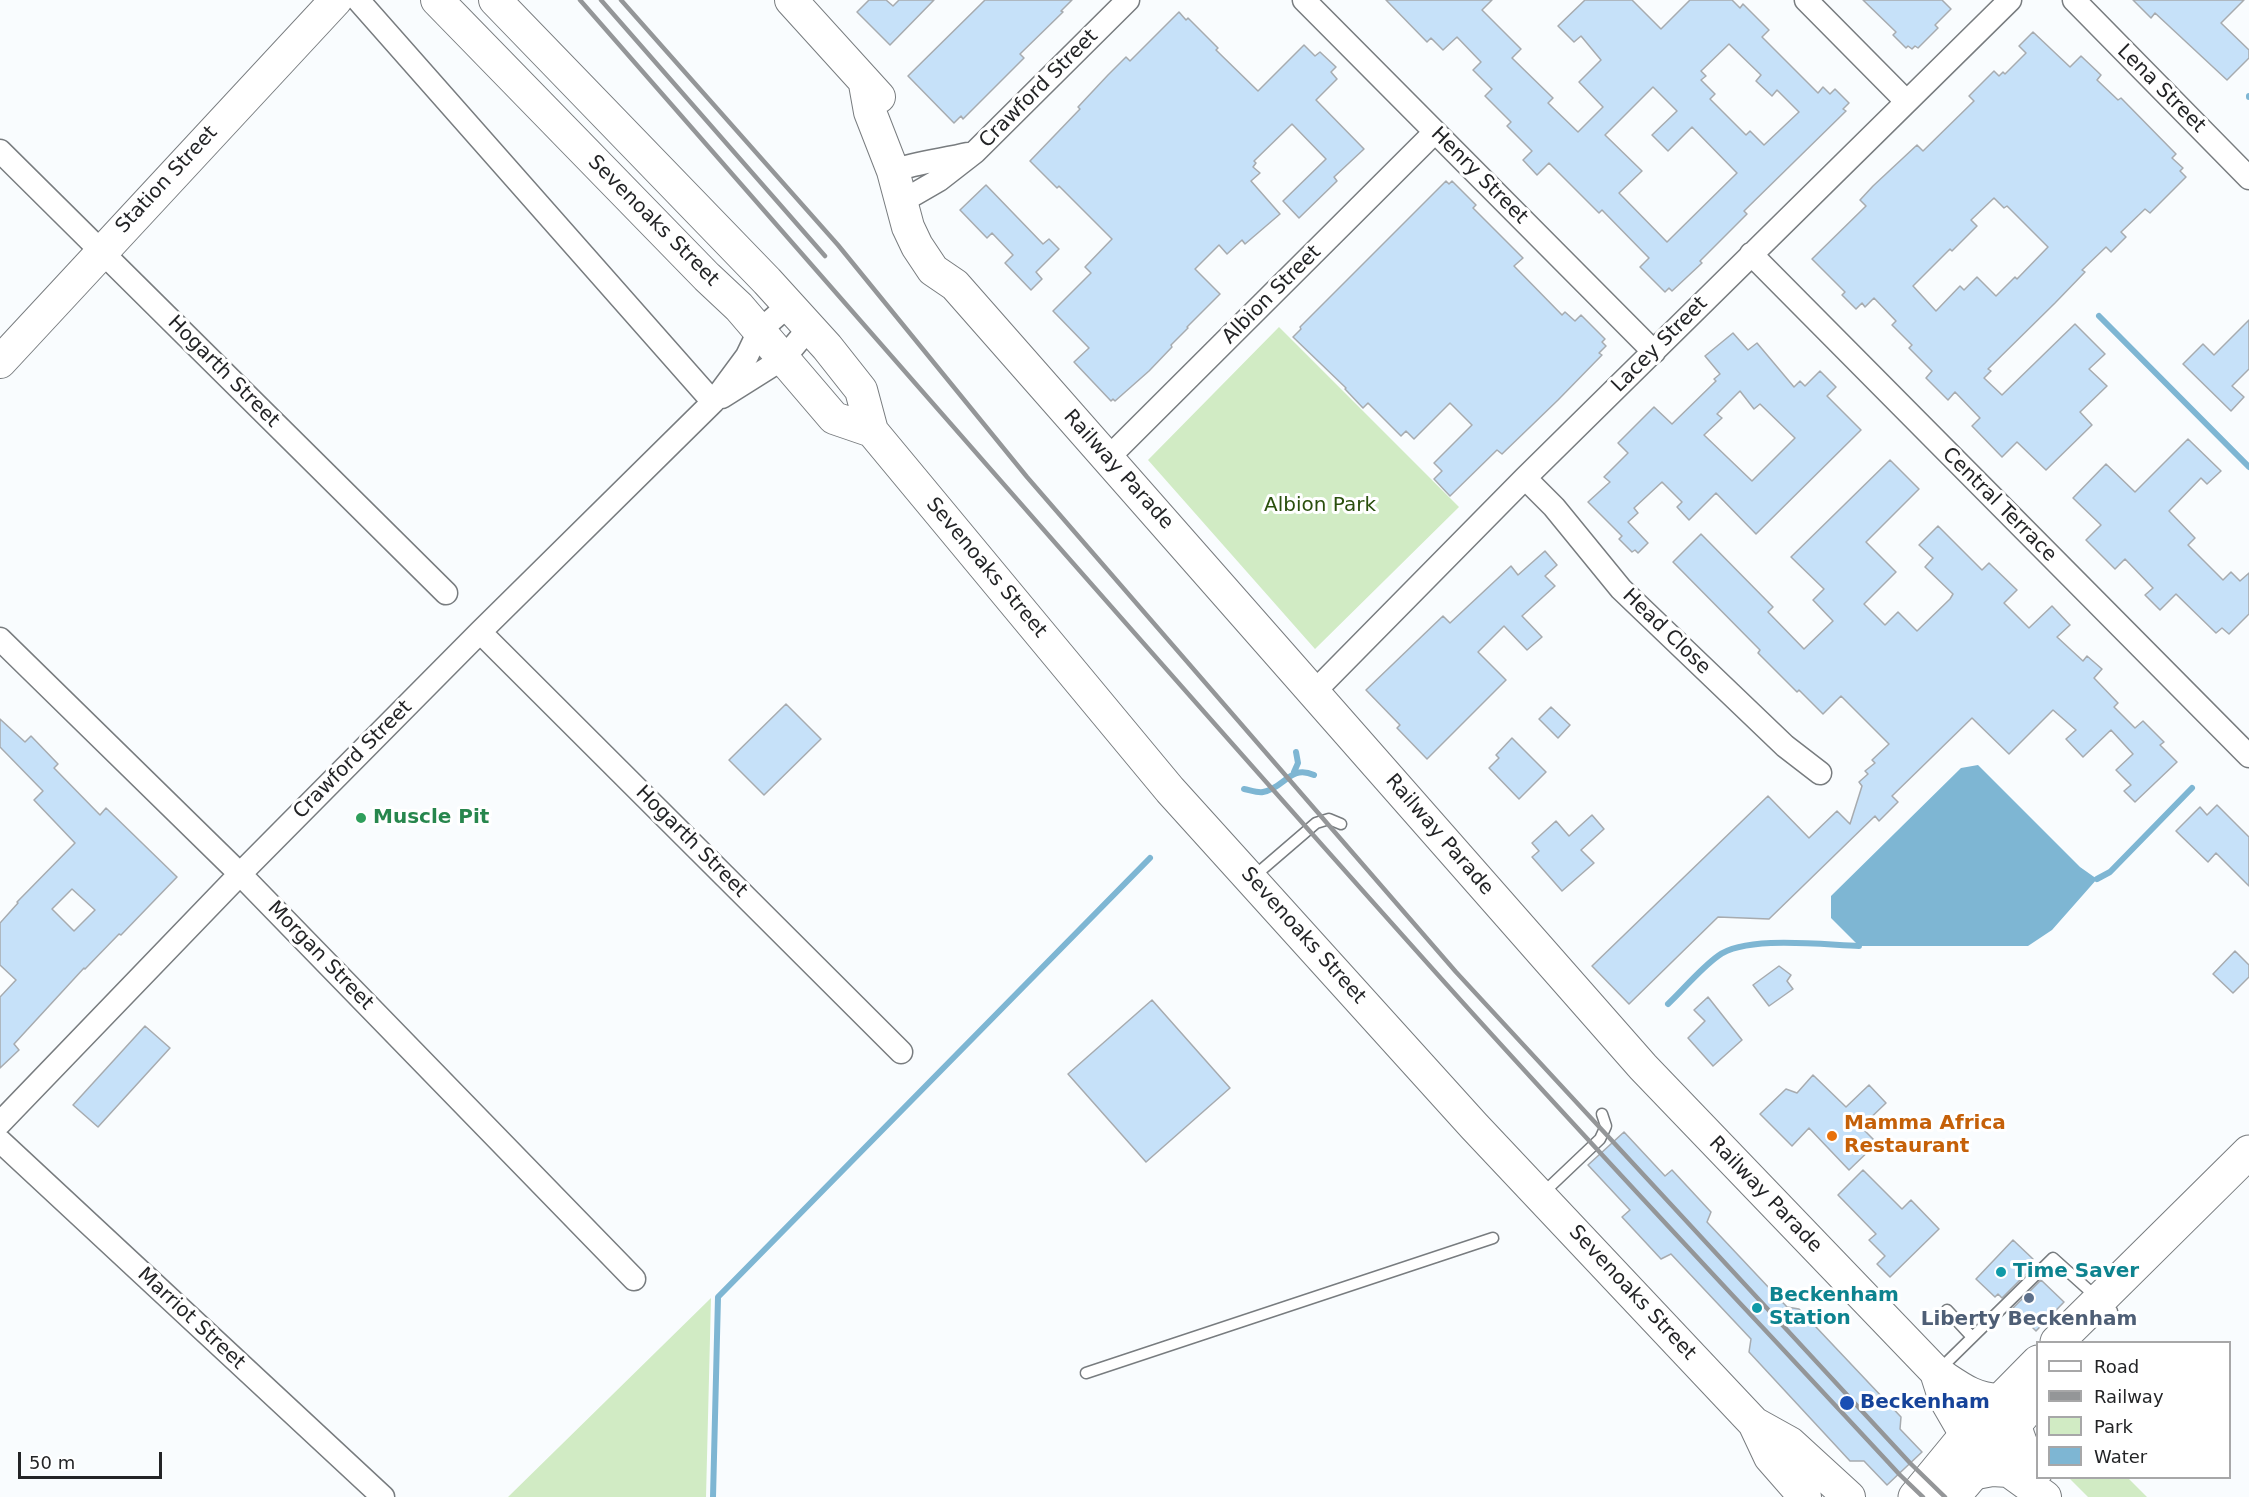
<!DOCTYPE html>
<html>
<head>
<meta charset="utf-8">
<style>
	body { margin:0 }
	#map { position:relative; width:2249px; height:1497px; overflow:hidden; background:#f9fcfe; font-family:"DejaVu Sans",sans-serif }
	canvas { display:block }
	.legend { position:absolute; left:2036px; top:1341px; width:195px; height:138px; box-sizing:border-box; background:#fff; border:2px solid #a7a7a8; margin:0; padding:8px 10px; list-style:none; font-size:18px; color:#232426 }
	.legend li { display:flex; align-items:center; gap:12px; height:30px }
	.legend b { width:30px; border:2px solid #a7a7a8 }
	.scale { position:absolute; left:18px; top:1452px; width:144px; height:27px; box-sizing:border-box; border:3px solid #232426; border-top:0; padding-left:8px; font-size:18px; line-height:21px; white-space:nowrap; color:#232426; -webkit-text-stroke:4px #fff; paint-order:stroke }
</style>
</head>
<body>
<div id="map">
<canvas width="2249" height="1497"></canvas>
<ul class="legend">
<li><b style="height:8px;background:#fff"></b>Road</li>
<li><b style="height:8px;background:#949698"></b>Railway</li>
<li><b style="height:16px;background:#d1ebc4"></b>Park</li>
<li><b style="height:16px;background:#7eb6d3"></b>Water</li>
</ul>
<div class="scale">50 m</div>
</div>
<script>
const context = document.querySelector('canvas').getContext('2d');
context.lineJoin = 'round';
function fill(path, color) { context.fillStyle = color; context.fill(path, 'evenodd'); }
function strokePath(path, color, width, dash) { context.strokeStyle = color; context.lineWidth = width; context.lineCap = dash ? 'butt' : 'round'; context.setLineDash(dash || []); context.stroke(path); }
function label(font, color, halo, rows, align = 'center') {
  context.font = font + ' "DejaVu Sans",sans-serif'; context.lineWidth = 6; context.setLineDash([]); context.textBaseline = 'middle'; context.strokeStyle = halo; context.fillStyle = color; for (const [text, x, y, turn = 0] of rows) {
    context.save(); context.translate(x, y); context.rotate((+turn || 0) * Math.PI / 180); context.textAlign = isNaN(turn) ? turn : align; if (halo) context.strokeText(text, 0, 0); context.fillText(text, 0, 0); context.restore();
  }
}
const green = new Path2D(`
	M1279,327l180,180 -144,142 -167,-189z
	M711,1298l-5,199h-198z
	M2069,1478h59l19,19h-59z`);
const water = new Path2D(`
	M1978,765l102,102 17,12 -45,51 -24,16h-169l-28,-28v-22l130,-128z`);
const stream = new Path2D(`
	M2249,97v-1
	M2099,316l150,151
	M1294,772l4,-9 -2,-11
	M1244,789c6,1 13,4 19,3 22,-4 27,-28 51,-17
	M2097,879l13,-7 82,-84
	M1668,1004c16,-15 32,-35 50,-48 28,-21 106,-11 141,-10
	M713,1497l5,-200 432,-439`);
const building = new Path2D(`
	M869,0h17l7,6 6,-6h35l-44,45 -33,-33z
	M985,0h87l-11,11 2,1 -43,42 4,4 -61,61 -2,-3 -7,7 -46,-47z
	M1386,0h106l-10,10 39,39 -9,9 41,40 -5,5 30,29 25,-25 -24,-25 22,-22 -20,-24 -7,6 -16,-16 27,-26h47l29,29 29,-29h42l8,8 3,-4 26,26 -7,7 56,56 5,-6 7,7 5,-5 14,14 -6,6 3,2 -102,100 3,3 -47,47 2,2 -30,28 -3,-3 -4,4 -25,-25 9,-9 -47,-48 -3,3 -50,-50 -12,12 -14,-15 9,-9 -25,-25 4,-4 -26,-26 7,-7 -19,-19 8,-8 -24,-25 -14,13 -12,-12 -4,4zM1729,44l32,31 -5,6 16,15 5,-6 22,22 -35,33 -14,-14 -4,4 -36,-36 5,-5 -14,-14 5,-4 -5,-5zM1653,87l24,24 -25,24 16,16 24,-24 45,46 -70,69 -48,-49 23,-22 -37,-36z
	M1863,0h79l9,9 -16,16 3,3 -20,20 -3,-2 -3,3 -4,-3 -2,2 -13,-13 3,-3z
	M2133,0h111l-23,23 28,27v8l-22,22 -72,-67 -4,5z
	M1179,12l7,8 2,-2 30,30 -2,2 42,41 46,-46 11,11 5,-4 16,15 -5,5 6,7 -21,21 48,49 -30,28 3,4 -38,37 -16,-17 43,-42 -34,-35 -38,37 2,2 -3,4 7,6 -9,8 29,33 -35,30 -3,-4 -15,14 -8,-9 -24,24 25,25 -33,33 1,1 -17,17 1,2 -23,24 -34,30 -2,-2 -2,2 -37,-39 15,-14 -36,-37 38,-38 -6,-6 27,-28 -53,-53 -2,2 -27,-27 50,-52 -2,-2 30,-32 18,-18 4,4z
	M2033,32l37,35 11,-11 20,19 -4,5 21,20 3,-2 55,56 -4,4 11,10 -3,3 6,6 -36,36 -5,-4 -24,23 5,5 -15,15 -5,-5 -24,23 3,2 -30,31 -67,66 3,2 -7,7 18,17 73,-71 30,30 -16,15 18,17 -27,26 12,13 -46,45 -29,-28 -15,15 -30,-31 8,-8 -25,-26 -7,8 -22,-22 6,-7 -23,-23 3,-3 -20,-20 4,-4 -22,-23 -9,9 -3,-4 -6,6 -14,-14 3,-3 -33,-33 54,-53 -6,-6 13,-14 44,-41 6,6 51,-50 -5,-5 25,-25 5,5 4,-4 2,2 21,-21 -7,-7zM1994,198l10,10 3,-2 41,41 -31,32 -2,-2 -19,19 -19,-19 -13,13 -4,-4 -24,25 -23,-25 37,-37 2,2 25,-25 -6,-6z
	M1446,181l3,3 3,-3 24,24 -3,3 50,50 -9,8 48,49 3,-3 10,9 6,-6 24,24 -3,3 4,4 -7,7 3,2 -44,45 -56,54 -5,-4 -47,46 -16,-17 8,-8 -8,-8 38,-38 -22,-22 -36,36 -8,-8 -5,5 -33,-33 -5,5 -18,-19 1,-1 -53,-51 8,-8 -1,-2z
	M986,185l57,59 6,-5 10,10 -23,23 6,7 -11,11 -26,-27 8,-8 -21,-22 -5,5 -27,-28z
	M2249,320v49l-17,17 12,11 -13,14 -48,-47 20,-20 11,11z
	M1733,333l15,17 9,-7 37,44 6,-6 5,5 15,-15 16,16 -9,9 34,34 -105,104 -40,-41 -27,27 -12,-13 5,-5 -20,-20 -28,26 4,5 -10,9 20,21 -10,10 -3,-3 -3,2 -13,-13 3,-3 -34,-34 22,-20 -6,-5 24,-24 -10,-10 36,-36 18,17 44,-43 -2,-2 6,-5 -15,-18zM1740,391l14,18 6,-5 35,34 -43,43 -48,-46 18,-17 -5,-4z
	M2188,439l33,32 -14,13 -6,-6 -32,33 26,27 -7,7 35,35 8,-8 9,9 9,-8v41l-20,20 -7,-6 -6,5 -40,-39 -16,16 -15,-15 8,-7 -28,-29 -10,10 -29,-29 15,-15 -28,-27 33,-34 29,28z
	M1890,460l29,29 -53,53 30,30 -32,32 21,21 13,-13 19,19 33,-32 3,-5 -28,-27 8,-9 -14,-13 19,-19 44,44 7,-7 28,27 -13,13 25,25 23,-22 18,19 -13,12 26,24 4,-5 15,13 -8,9 24,25 -4,4 21,21 8,-7 21,21 -4,3 17,17 -42,40 -11,-11 7,-6 -15,-15 17,-16 -22,-24 -28,27 -17,-18 10,-9 -23,-20 -44,44 -37,-36 -80,78 6,6 -19,19 -4,-5 -106,103 -51,-2 -89,87 -37,-38 176,-170 41,42 28,-27 13,13 12,-38 -3,-4 9,-8 -3,-3 10,-8 -3,-3 17,-16 -48,-48 -18,18 -24,-24 -2,2 -39,-39 2,-3 -87,-88 28,-28 72,73 -5,5 36,37 29,-28 -20,-21 11,-11 -33,-32z
	M1545,551l12,14 -12,11 10,10 -33,30 20,21 -15,13 -23,-24 -26,26 28,28 -79,79 -30,-31 3,-3 -34,-35 77,-74 7,7 61,-57 7,9z
	M786,704l35,35 -57,56 -35,-35z
	M1551,707l19,18 -12,13 -19,-19z
	M0,719l25,23 6,-6 27,28 -4,4 46,47 6,-7 71,69 -56,58 -2,-1 -34,35 -1,-1 -70,76 5,6 -19,18v-71l16,-17 -16,-15v-42l18,-20 -1,-1 58,-59 -41,-43 9,-9 -43,-44zM72,889l23,21 -21,21 -22,-22z
	M1512,738l34,34 -27,27 -30,-31 10,-10 -3,-3z
	M2217,805l32,32v49l-33,-33 -8,9 -32,-31 24,-24 7,8z
	M1592,815l12,14 -23,21 13,13 -32,28 -30,-34 7,-6 -7,-8 24,-22 13,15z
	M2235,951l14,14v12l-16,16 -20,-19z
	M1779,966l12,9 -4,6 6,8 -24,17 -16,-21z
	M1708,997l34,43 -29,26 -25,-28 17,-17 -11,-11z
	M1152,1000l78,88 -84,74 -78,-88z
	M145,1026l25,22 -72,79 -25,-22z
	M1813,1075l33,32 23,-22 17,18 -25,24 16,16 -28,27 -40,-42 -17,18 -32,-32 26,-25 11,4z
	M1624,1132l41,44 7,-6 39,42 -4,10 80,85 12,2 102,108 -1,12 22,23 -35,33 -23,-24h-14l-101,-109 2,-13 -80,-85 -10,5 -39,-42 8,-7 -42,-45z
	M1863,1170l39,39 9,-9 28,29 -49,48 -13,-13 8,-8 -16,-16 7,-6 -38,-39z
	M2013,1240l20,19 -7,7 4,4 -28,28 -4,-4 -3,3 -19,-18z
	M2041,1280l23,22 -28,29 -23,-23z`);
const lane = new Path2D(`
	M1252,878l64,-55 13,-4 12,5
	M1541,1195l59,-56 6,-13 -4,-12
	M1947,1310l25,27
	M1939,1370l114,-112 59,53
	M1086,1373l407,-135`);
const street = new Path2D(`
	M358,0l355,402
	M1304,0l350,352
	M1806,0l100,101
	M2074,0l175,178
	M0,151l446,442
	M893,171c24,-9 50,-11 75,-17
	M901,202l38,-22 36,-28 153,-152
	M1751,254l498,502
	M722,397l62,-39 25,-30
	M1108,458l327,-326
	M1525,478l29,29 67,82 164,157 35,27
	M480,632l421,420
	M0,639l240,235 394,405
	M1314,692l211,-214 485,-478
	M0,1123l240,-249 240,-242 233,-230 34,-46 12,-25 30,-26
	M0,1141l383,356`);
const secondary = new Path2D(`
	M437,0l270,277 32,30 95,111 38,13
	M495,0l272,281 60,66 34,43 11,41 298,359 304,336 280,297 36,20 59,54
	M791,0l88,97
	M865,84l5,28 23,59 15,56 9,19 16,24 22,15 688,782 293,305c22,14 36,27 63,28
	M0,362l336,-362
	M1936,1372l8,25 22,38
	M1754,1423l16,34 35,40
	M2015,1423c4,19 10,31 23,46
	M1971,1474l21,-4 17,1 36,26`);
const primary = new Path2D(`
	M2057,1342l192,-190
	M1915,1497l51,-62 72,-73
	M1953,1497l85,-100`);
const rail = new Path2D(`
	M580,0c288,329 575,659 867,985 148,165 301,326 452,489l24,23
	M601,0l224,256
	M621,0l217,245 189,232 429,495 454,491 35,34`);
const markers = [
	[361,818,6,"#2e9e5b"],
	[1832,1136,6,"#e8710a"],
	[2001,1272,6,"#0f9aa8"],
	[2029,1298,6,"#5c6f8a"],
	[1757,1308,6,"#0f9aa8"],
	[1847,1403,8,"#1a4fb4"]
];
const streetNames = [
	["Crawford Street",1039,89,-45],
	["Lena Street",2161,89,45],
	["Henry Street",1479,176,45],
	["Station Street",167,180,-47],
	["Sevenoaks Street",653,221,45],
	["Albion Street",1272,295,-45],
	["Lacey Street",1660,345,-45],
	["Hogarth Street",223,372,45],
	["Railway Parade",1118,470,48],
	["Central Terrace",1999,505,45],
	["Sevenoaks Street",986,568,50],
	["Head Close",1666,632,44],
	["Crawford Street",353,760,-45],
	["Railway Parade",1439,835,49],
	["Hogarth Street",691,842,45],
	["Sevenoaks Street",1303,936,48],
	["Morgan Street",320,956,46],
	["Railway Parade",1765,1195,46],
	["Sevenoaks Street",1632,1293,47],
	["Marriot Street",191,1319,43]
];
const parkNames = [
	["Albion Park",1320,506]
];
const leisureNames = [
	["Muscle Pit",373,818]
];
const foodNames = [
	["Mamma Africa",1844,1124],
	["Restaurant",1844,1147]
];
const cultureNames = [
	["Time Saver",2013,1272],
	["Beckenham",1769,1296],
	["Station",1769,1319]
];
const serviceNames = [
	["Liberty Beckenham",2029,1320]
];
const transitNames = [
	["Beckenham",1860,1403]
];
fill(green, '#d1ebc4');
fill(water, '#7eb6d3');
strokePath(stream, '#7eb6d3', 6);
fill(building, '#c6e1f9');
strokePath(building, '#a7abaf', 1.5);
strokePath(lane, '#787c7f', 13);
strokePath(street, '#787c7f', 25);
strokePath(secondary, '#787c7f', 34);
strokePath(primary, '#787c7f', 35);
strokePath(lane, '#fff', 10);
strokePath(street, '#fff', 22);
strokePath(secondary, '#fff', 32);
strokePath(primary, '#fff', 33);
strokePath(rail, '#949698', 4.5);
for (const [x, y, r, color] of markers) { const dot = new Path2D(); dot.arc(x, y, r, 0, 2 * Math.PI); context.fillStyle = color; context.fill(dot); strokePath(dot, '#fff', 2); }
label('20px', '#232426', '#fff', streetNames);
label('20px', '#2a4f0d', '#fff', parkNames);
label('bold 20px', '#27864d', '#fff', leisureNames, 'left');
label('bold 20px', '#c56008', '#fff', foodNames, 'left');
label('bold 20px', '#0d838f', '#fff', cultureNames, 'left');
label('bold 20px', '#4e5e75', '#fff', serviceNames);
label('bold 20px', '#164399', '#fff', transitNames, 'left');
</script>
</body>
</html>
